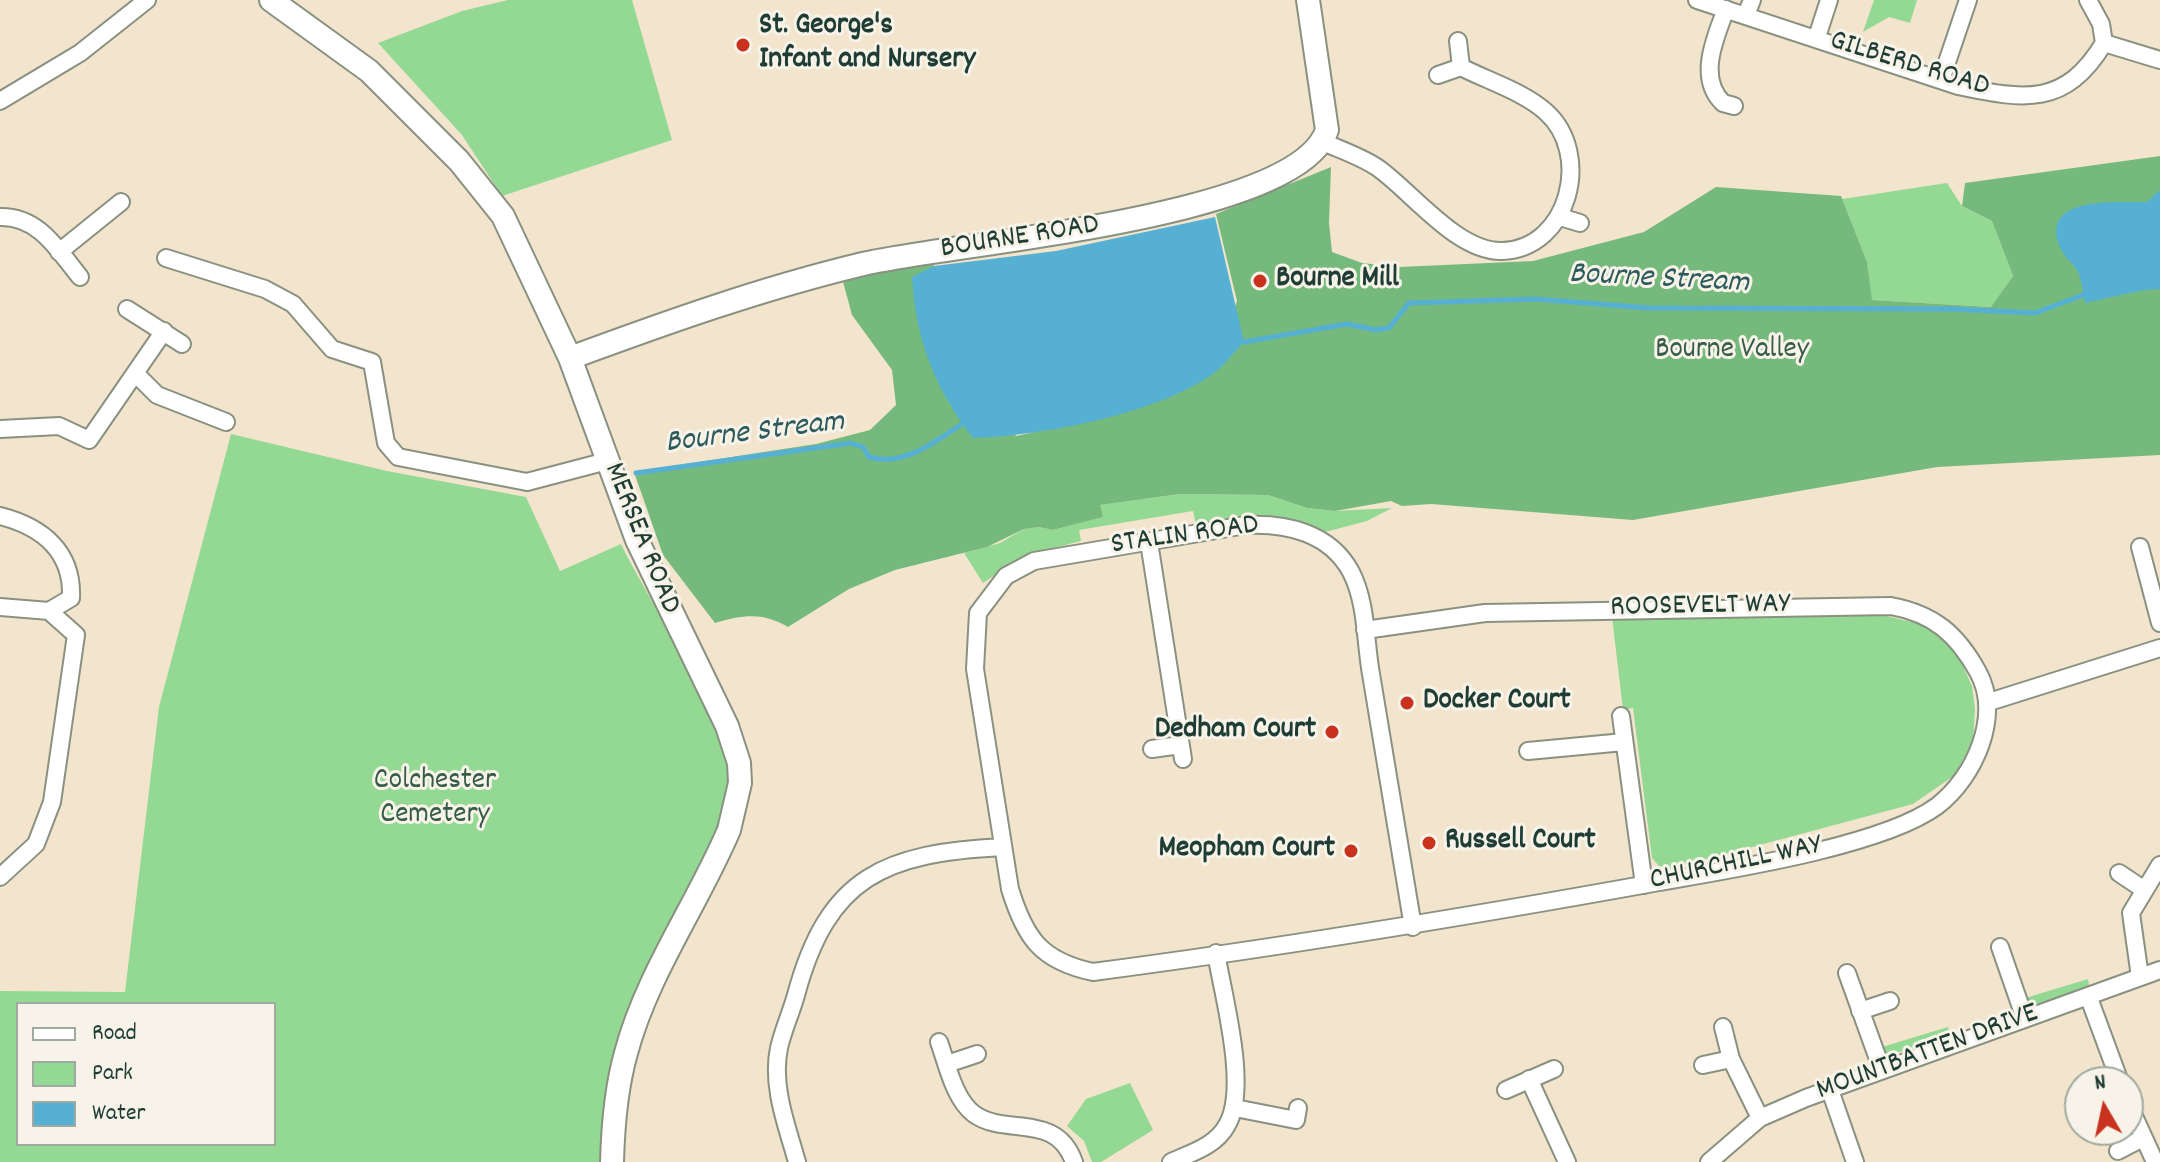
<!DOCTYPE html>
<html>
<head>
<meta charset="utf-8">
<style>
	body { margin:0 }
	#map { position:relative; width:2160px; height:1162px; overflow:hidden; background:#f3e5cd; font-family:Dekko,sans-serif }
	canvas { display:block }
	.legend { position:absolute; left:16px; top:1002px; width:260px; height:144px; box-sizing:border-box; background:#f7f3e8; border:2px solid #a1aaa0; margin:0; padding:10px 14px; list-style:none; font-size:24px; color:#1f3d34 }
	.legend li { display:flex; align-items:center; gap:16px; height:40px }
	.legend b { width:40px; border:2px solid #a1aaa0 }
	.north { position:absolute; left:2064px; top:1066px; width:80px; height:80px; box-sizing:border-box; background:#f7f3e8; border:2px solid #a1aaa0; border-radius:50%; rotate:351deg; font-size:22px; font-weight:700; line-height:32px; text-align:center; color:#1f3d34 }
	.north::after { content:''; display:block; margin:auto; width:28px; height:36px; background:#c8321e; clip-path:polygon(50% 0,100% 100%,50% 72%,0 100%) }
</style>
</head>
<body>
<div id="map">
<canvas width="2160" height="1162"></canvas>
<ul class="legend">
<li><b style="height:10px;background:#fff"></b>Road</li>
<li><b style="height:22px;background:#93d993"></b>Park</li>
<li><b style="height:22px;background:#56b0d4"></b>Water</li>
</ul>
<div class="north">N</div>
</div>
<script>
const context = document.querySelector('canvas').getContext('2d');
context.lineJoin = 'round';
function fill(path, color) { context.fillStyle = color; context.fill(path, 'evenodd'); }
function strokePath(path, color, width, dash) { context.strokeStyle = color; context.lineWidth = width; context.lineCap = dash ? 'butt' : 'round'; context.setLineDash(dash || []); context.stroke(path); }
function label(font, color, halo, rows, align = 'center') {
  context.font = font + ' Dekko,sans-serif'; context.lineWidth = 6; context.setLineDash([]); context.textBaseline = 'middle'; context.strokeStyle = halo; context.fillStyle = color; for (const [text, x, y, turn = 0] of rows) {
    context.save(); context.translate(x, y); context.rotate((+turn || 0) * Math.PI / 180); context.textAlign = isNaN(turn) ? turn : align; if (halo) context.strokeText(text, 0, 0); context.fillText(text, 0, 0); context.restore();
  }
}
const green = new Path2D(`
	M508,0h124l40,140 -170,56 -40,-61 -84,-92 84,-32z
	M1874,0h43l-7,23 -21,-6 -26,15z
	M1947,183l15,23 30,15 21,55 -21,31 -121,-7 -4,-38 -25,-63z
	M231,434l156,37 139,26 34,74 61,-27c31,64 104,167 108,233 1,17 -4,33 -9,49l-79,154 -22,53 -15,129h-604v-171l125,1 34,-285zM18,1004h256v140h-256z
	M1180,494l88,1 39,13 28,3 57,-3 -25,13 -42,11 -37,-13 -44,-2 -48,8 -3,-14 -114,19 2,11 -58,15 -40,27 -19,-30 36,-10 24,-14 15,-2 14,3 49,-13 -3,-12z
	M1878,614l46,11 21,16 16,21 11,24 3,23 -2,32 -18,34 -42,29 -243,65 -11,-3 -7,-8 -19,-150 -10,2 -11,-93z
	M2088,979l1,7 -57,20 -10,-7z
	M1948,1027l2,7 -56,20h-8l-4,-7z
	M1130,1083l23,47 -52,32h-9l-8,-21 -17,-15 19,-27z`);
const forest = new Path2D(`
	M2160,156v299l-223,12 -304,53 -202,-16 -29,2 -11,-5 -56,10 -28,-3 -39,-13 -88,-1 -80,11 3,12 -50,13 -14,-3 -15,2 -37,18 -92,23 -46,19 -61,38c-26,-15 -45,-12 -73,-4l-52,-68 -29,-83 182,-28 54,-14 26,-25 -4,-35 -40,-55 -10,-37 91,-14 83,172c70,-15 134,-30 198,-63l23,-72 -21,-87 115,-47 -2,56 3,29 30,11 37,4 134,-6 111,-29 72,-45 125,9 26,66 5,38 119,7 22,-31 -21,-55 -30,-15 3,-23z`);
const water = new Path2D(`
	M2160,190v99l-16,1 -59,13c-2,-9 -3,-22 -7,-31 -4,-9 -15,-15 -18,-25 -22,-53 61,-44 87,-45z
	M1215,217l29,125c-10,10 -19,23 -30,31 -56,41 -173,63 -241,65 -39,-51 -57,-98 -61,-161l22,-11 122,-15z`);
const stream = new Path2D(`
	M1244,342l103,-18 29,6 13,-2 20,-25 127,-4 112,9 306,1 81,4 48,-18
	M636,473l215,-30 12,4 6,10c35,10 65,-15 93,-33`);
const street = new Path2D(`
	M1697,0l261,86c67,14 107,21 146,-43l-3,-19 -13,-24
	M1726,9c-11,29 -29,69 -3,94l11,3
	M1746,15l6,-15
	M1817,37l12,-37
	M1458,41l3,26
	M2104,43l56,17
	M1941,80l27,-80
	M0,101l80,-48 67,-53
	M1323,142c18,8 39,15 55,26 34,24 79,84 124,83 67,-2 91,-97 44,-139 -22,-20 -58,-31 -85,-45l-23,8
	M0,217c39,-1 58,33 80,60
	M1560,217l20,6
	M59,252l62,-50
	M166,258l99,31 28,15 39,45 40,13 14,81 12,14 129,25 80,-21
	M127,309l55,35
	M136,374l21,21 69,27
	M0,429l59,-3 30,14 75,-109
	M0,516c43,11 73,36 71,82l-22,13 27,24 -24,167 -16,42 -36,33
	M1149,542l34,217
	M2140,547l20,76
	M0,607l49,4
	M1365,630l120,-17 406,-7c43,8 66,28 87,66 24,43 -3,105 -41,134 -54,40 -209,64 -278,76 -188,34 -376,65 -566,90 -52,-11 -68,-34 -83,-83l-35,-220 3,-56 28,-37 28,-15 212,-36c41,-2 84,8 105,47 16,31 14,69 20,102 14,84 28,169 42,253
	M1989,702l171,-54
	M1621,716l23,169
	M1152,749l28,-4
	M1528,751l96,-9
	M2119,873l24,16
	M2000,947l25,72
	M1847,973l35,97
	M2140,977l-9,-64 29,-48
	M2089,998l31,84
	M1860,1011l30,-10
	M1723,1027l8,32 29,59
	M939,1042c8,22 15,57 35,72 32,23 82,-3 100,48
	M947,1064l30,-10
	M1703,1065l28,-6
	M1529,1079l38,83
	M1506,1090l48,-21
	M1830,1090l25,72
	M2128,1103l27,59
	M1235,1108l61,12 2,-12
	M2118,1151l25,-13
	M797,1162c-10,-36 -26,-76 -18,-114 4,-18 12,-35 17,-53 32,-119 89,-142 207,-148
	M1171,1162c20,-9 45,-16 56,-37 22,-37 -4,-130 -11,-172
	M1709,1162l51,-44 46,-20 354,-128`);
const secondary = new Path2D(`
	M271,0l98,71 90,90 44,55 67,142 67,182 90,186 12,37 1,20 -11,47c-32,75 -82,144 -103,223 -10,35 -13,72 -14,109
	M570,358c95,-35 190,-69 289,-93 87,-22 438,-45 468,-135l-19,-130`);
const markers = [
	[743,45,8,"#c8321e"],
	[1260,281,8,"#c8321e"],
	[1407,703,8,"#c8321e"],
	[1332,732,8,"#c8321e"],
	[1429,843,8,"#c8321e"],
	[1351,851,8,"#c8321e"]
];
const poiNames = [
	["St. George's",759,28],
	["Infant and Nursery",759,62],
	["Bourne Mill",1276,281],
	["Docker Court",1423,703],
	["Dedham Court",1316,732,"right"],
	["Russell Court",1445,843],
	["Meopham Court",1335,851,"right"]
];
const streetNames = [
	["GILBERD ROAD",1909,66,17],
	["BOURNE ROAD",1020,239,-9],
	["STALIN ROAD",1185,537,-8],
	["MERSEA ROAD",640,539,68],
	["ROOSEVELT WAY",1700,608,-1],
	["CHURCHILL WAY",1736,865,-12],
	["MOUNTBATTEN DRIVE",1928,1054,-20]
];
const parkNames = [
	["Bourne Valley",1732,352],
	["Colchester",435,783],
	["Cemetery",435,817]
];
const waterNames = [
	["Bourne Stream",1659,281,3],
	["Bourne Stream",755,435,-7]
];
fill(green, '#93d993');
fill(forest, '#76b97d');
fill(water, '#56b0d4');
strokePath(stream, '#56b0d4', 5);
strokePath(street, '#899180', 20);
strokePath(secondary, '#899180', 26);
strokePath(street, '#fff', 16);
strokePath(secondary, '#fff', 22);
for (const [x, y, r, color] of markers) { const dot = new Path2D(); dot.arc(x, y, r, 0, 2 * Math.PI); context.fillStyle = color; context.fill(dot); strokePath(dot, '#f7f3e8', 3); }
label('bold 30px', '#1f3d34', '#f7f3e8', poiNames, 'left');
label('30px', '#1f3d34', '#f7f3e8', streetNames);
label('30px', '#365c47', '#f7f3e8', parkNames);
label('italic 32px', '#2d5a5c', '#f7f3e8', waterNames);
</script>
</body>
</html>
